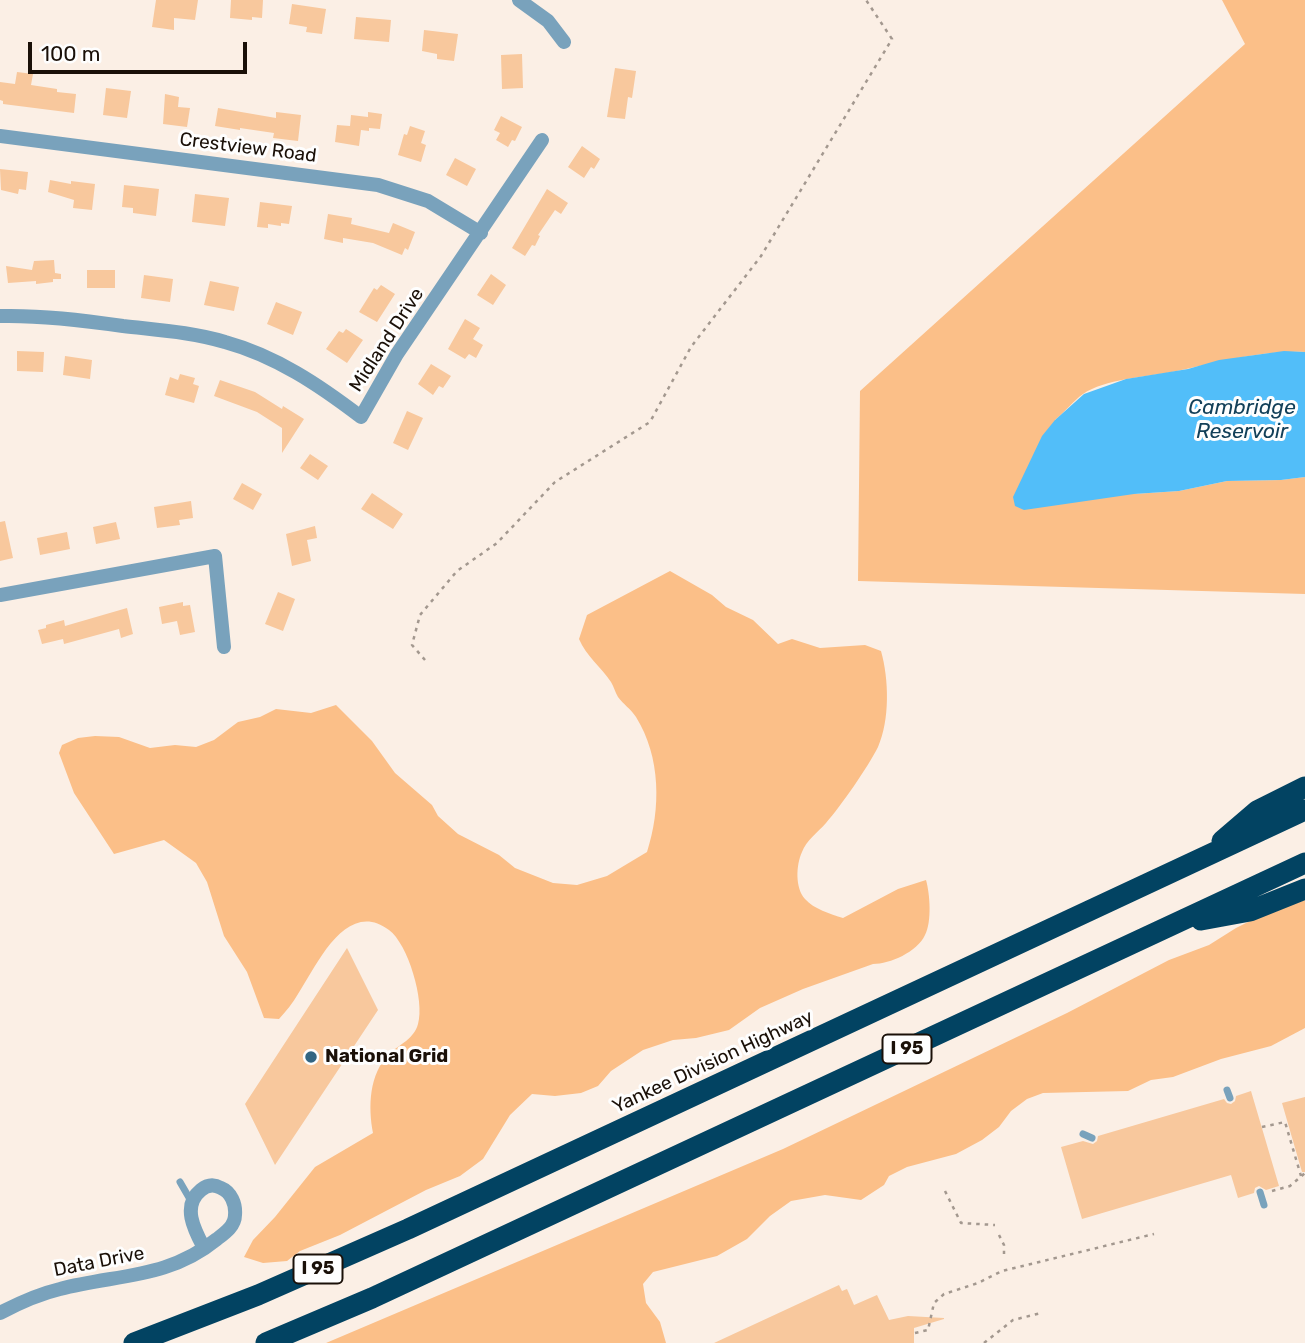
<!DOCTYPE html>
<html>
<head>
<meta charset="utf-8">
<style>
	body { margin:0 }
	#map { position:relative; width:1305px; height:1343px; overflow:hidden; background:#fbefe5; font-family:Rubik,sans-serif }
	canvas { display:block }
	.scale { position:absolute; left:28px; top:42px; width:219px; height:32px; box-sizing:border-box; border:4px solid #1a1008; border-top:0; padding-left:9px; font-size:21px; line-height:24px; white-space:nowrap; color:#1a1008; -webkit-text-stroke:5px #fefefe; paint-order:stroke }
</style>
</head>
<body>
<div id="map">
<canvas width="1305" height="1343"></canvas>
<div class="scale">100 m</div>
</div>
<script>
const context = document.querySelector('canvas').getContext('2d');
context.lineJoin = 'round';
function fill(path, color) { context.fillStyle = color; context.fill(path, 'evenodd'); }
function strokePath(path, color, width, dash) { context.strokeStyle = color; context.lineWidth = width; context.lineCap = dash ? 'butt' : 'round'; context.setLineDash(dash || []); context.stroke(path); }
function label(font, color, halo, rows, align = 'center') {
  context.font = font + ' Rubik,sans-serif'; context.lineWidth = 6; context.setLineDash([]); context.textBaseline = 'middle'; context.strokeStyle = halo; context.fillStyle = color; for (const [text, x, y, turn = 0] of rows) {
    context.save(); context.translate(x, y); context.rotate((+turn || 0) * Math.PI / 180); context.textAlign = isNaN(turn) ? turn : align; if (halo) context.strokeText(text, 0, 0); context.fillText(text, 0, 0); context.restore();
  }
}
const green = new Path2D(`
	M1222,0h83v352c-45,-2 -89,11 -133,20 -27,5 -67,7 -89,22 -10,7 -18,18 -28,26l79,74 45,-3 48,-10 54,-1 24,-3v117l-447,-13 2,-190 385,-347z
	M670,571l42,24 14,12 27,13 25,24 14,-5 28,9 45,-3 16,6c8,28 9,69 -3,96 -10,20 -37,59 -52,76 -8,9 -20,18 -24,29 -6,13 -7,36 3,47 9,10 25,15 38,19l55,-29 28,-9c4,14 6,42 -1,55 -8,17 -35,29 -52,29l-70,25 -43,19 -31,22 -33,8 -23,2 -30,10 -32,21 -13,15 -17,7 -26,3 -23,-2 -22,21 -27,44 -23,17 -34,14 -86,45 -40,16 -13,10 -24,2 -19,-6 9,-17 22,-23 40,-50 58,-34c-5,-26 -4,-59 16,-79 11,-10 25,-15 29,-30 7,-23 -10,-80 -29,-94 -43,-32 -72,35 -91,64 -5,9 -12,17 -19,25l-15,-1 -17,-46 -23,-36 -17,-54 -11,-19 -32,-23 -50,14 -40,-61 -15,-40 3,-8 16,-7 17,-2 24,1 31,11 25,-3 21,2 18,-7 24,-18 22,-5 16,-8 35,4 25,-8 36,36 23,32 37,32 6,11 20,18 41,21 16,13 38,15 24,2 30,-9 40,-24c14,-43 14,-95 -11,-135 -5,-8 -13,-13 -18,-20 -3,-5 -4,-10 -7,-15 -10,-15 -25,-26 -32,-43l8,-24z
	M1305,900v128l-34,18 -50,13 -48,18 -22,3 -23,11 -85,2 -16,6 -16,12 -12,16 -17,13 -26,14 -49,13 -18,9 -5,9 -23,15 -36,-5 -34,6 -21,15 -23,23 -30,17 -64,16 -10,12 3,19 14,19 6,21h-340l457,-194 284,-136 102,-53 40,-15 27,-17 28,-14z`);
const water = new Path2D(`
	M1284,351l21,1v125l-24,3 -54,1 -48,10 -45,3 -110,16 -9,-4 -2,-9 29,-61 13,-16 29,-26 42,-15 62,-10 31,-9z`);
const building = new Path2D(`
	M156,0h42l-3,20 -21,-2v12l-22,-3z
	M231,0h32l-1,18 -10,-1v3l-22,-2z
	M292,4l34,5 -4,25 -16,-2 1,-5 -18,-3z
	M356,17l35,3 -2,22 -35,-3z
	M424,30l34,4 -4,27 -17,-2v-5l-15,-3z
	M522,54l1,34 -21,1 -1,-34z
	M615,68l21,3 -4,27 -4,-1 -3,22 -18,-2z
	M17,72l16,2 -2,11 26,4v3l19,2 -2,19 -71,-9v-3l-3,-1v-18l15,2z
	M106,88l25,3 -4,27 -24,-3z
	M165,94l14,3 -1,10 12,1 -3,19 -24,-3z
	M218,108l58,10v-6l25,3 -3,26 -25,-3 1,-5 -34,-5v2l-25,-4z
	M368,112l14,2 -2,15 -11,-1v3l-8,-1 -2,16 -24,-4 2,-17 13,1 1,-11 17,2z
	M501,116l21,11 -7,14 -3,-1 -4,7 -12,-7 4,-7 -6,-3z
	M410,126l15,5 -4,12 5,2 -5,17 -23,-7 6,-21 3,1z
	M582,146l18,13 -6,10 -3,-2 -7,11 -16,-11z
	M455,158l21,11 -9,17 -21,-11z
	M0,169l28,3 -2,18 -7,-1 -1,5 -17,-4z
	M50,180l21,4v-3l24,3 -3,26 -19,-2 1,-8 -26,-8z
	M124,185l35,4 -3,27 -23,-3v-5l-11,-1z
	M547,189l21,14 -7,11 -6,-4 -17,25 2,1 -5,10 -3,-1 -7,11 -13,-8z
	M195,194l34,4 -4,28 -33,-4z
	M260,202l32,4 -3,18 -8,-1v3l-13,-2v4l-11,-1z
	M328,214l24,4 -1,6 38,9 4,-10 22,9 -7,18 -3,-2 -3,7 -29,-12 -30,-5v5l-19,-4z
	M54,260l1,13 6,1v5h-8v3l-17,2v-3l-28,2 -2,-17 26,4 2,-9z
	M87,270h28v18h-28z
	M491,274l15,11 -13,20 -16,-10z
	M144,275l29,4 -3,23 -29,-4z
	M210,281l29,6 -5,24 -30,-6z
	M381,285l14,9 -18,28 -18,-10 15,-24 3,2z
	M276,302l26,10 -9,23 -26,-11z
	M465,319l15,9 -7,11 10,6 -7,13 -7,-4 -4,5 -17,-10z
	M346,329l17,11 -16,23 -21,-14 13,-18 4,2z
	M17,351l27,1 -1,20 -26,-1z
	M65,356l27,4 -2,19 -27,-4z
	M431,364l20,12 -8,12 -4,-2 -6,9 -15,-11z
	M180,374l15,4 -2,6 6,2 -5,17 -29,-8 5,-18 8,3z
	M220,380l35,12 27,17 1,-3 21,13 -22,34v-25l-25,-16 -43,-16z
	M407,411l16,7 -15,32 -15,-7z
	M310,454l18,12 -10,14 -18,-12z
	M242,483l20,11 -9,16 -20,-11z
	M372,493l31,21 -10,15 -32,-20z
	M191,501l2,17 -14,2 1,5 -23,3 -3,-21z
	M5,521l8,37 -13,3v-39z
	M116,522l4,17 -24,5 -3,-17z
	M315,526l2,12 -10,2 4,21 -19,5 -6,-32z
	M67,532l3,17 -30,6 -3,-17z
	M278,592l17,7 -12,32 -18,-7z
	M183,602v4l7,-1 5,27 -15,3 -3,-14 -15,3 -3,-17z
	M127,608l6,26 -12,4 -2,-9 -55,15 -1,-5 -21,5 -4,-14 8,-2v-3l18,-5 1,6z
	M347,948l31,62 -103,155 -30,-61z
	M1251,1091l28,95 -13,4 -7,-4 -4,2 -1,5 -16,5 -7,-23 -149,44 -21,-72 22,-6 10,3 4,-3 1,-5 126,-37 3,4 4,1 4,-3 1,-5z
	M1305,1097v75h-3l-20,-69z
	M839,1285l3,6 5,-2 7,16 23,-10 12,25 19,-4 36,2v1l-30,9v15h-200z`);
const path = new Path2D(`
	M425,660l-13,-15 8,-30 37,-44 40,-28 58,-61 95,-60 41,-75 70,-91 131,-217 -26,-39
	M1262,1127l23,-5 16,54
	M945,1191l16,32 34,2
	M1272,1191l18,-5 15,-13
	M999,1235l5,10v9
	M915,1333l13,-3 6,-27 10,-9 34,-11 24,-12 152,-37
	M984,1343l29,-23 28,-7`);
const lane = new Path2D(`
	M1227,1090l3,8
	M1083,1134l9,4
	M180,1182l11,19
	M1260,1192l4,13`);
const street = new Path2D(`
	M519,0l29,21 16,21
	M0,136l378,49 50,16 53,32
	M0,316c42,-1 82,4 123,10 34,4 69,6 102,16 51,14 94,43 136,75l36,-63 145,-214
	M0,595l215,-39 9,91
	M0,1313c19,-10 39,-19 60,-24 57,-15 108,-10 157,-50 8,-6 18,-13 18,-24 1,-11 -4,-23 -14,-27 -7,-4 -14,-3 -20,2 -20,16 -6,41 3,58`);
const highway = new Path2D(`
	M1222,841l35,-30 48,-24
	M1201,920l49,-9 55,-22
	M134,1343l124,-48 150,-66 897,-419
	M266,1343l106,-45 933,-435`);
const markers = [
	[311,1057,7,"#326582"]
];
const shields = [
	[907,1049,49],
	[318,1269,49]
];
const shieldNames = [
	["I 95",907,1049],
	["I 95",318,1269]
];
const streetNames = [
	["Crestview Road",248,148,7],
	["Midland Drive",387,340,-57],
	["Yankee Division Highway",713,1062,-25],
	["Data Drive",99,1262,-11]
];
const poiNames = [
	["National Grid",325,1057]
];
const waterNames = [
	["Cambridge",1242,408],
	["Reservoir",1242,432]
];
fill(green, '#fbbf88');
fill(water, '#52bef9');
fill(building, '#f8c89d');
strokePath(path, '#a3988f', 2.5, [3.5, 5]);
strokePath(lane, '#79a2bc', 7);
strokePath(street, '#79a2bc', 14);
strokePath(highway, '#024362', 21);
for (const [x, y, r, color] of markers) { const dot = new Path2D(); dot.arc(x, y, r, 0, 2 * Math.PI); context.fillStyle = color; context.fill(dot); strokePath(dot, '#fefefe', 2.5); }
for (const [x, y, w] of shields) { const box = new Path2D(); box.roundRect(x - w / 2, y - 14.5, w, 29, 5); context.fillStyle = '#fefefe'; context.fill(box); strokePath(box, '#1a1008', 2); }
label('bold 18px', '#1a1008', null, shieldNames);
label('19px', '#1a1008', '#fefefe', streetNames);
label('bold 19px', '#1a1008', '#fefefe', poiNames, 'left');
label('italic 21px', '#134059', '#fefefe', waterNames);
</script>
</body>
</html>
